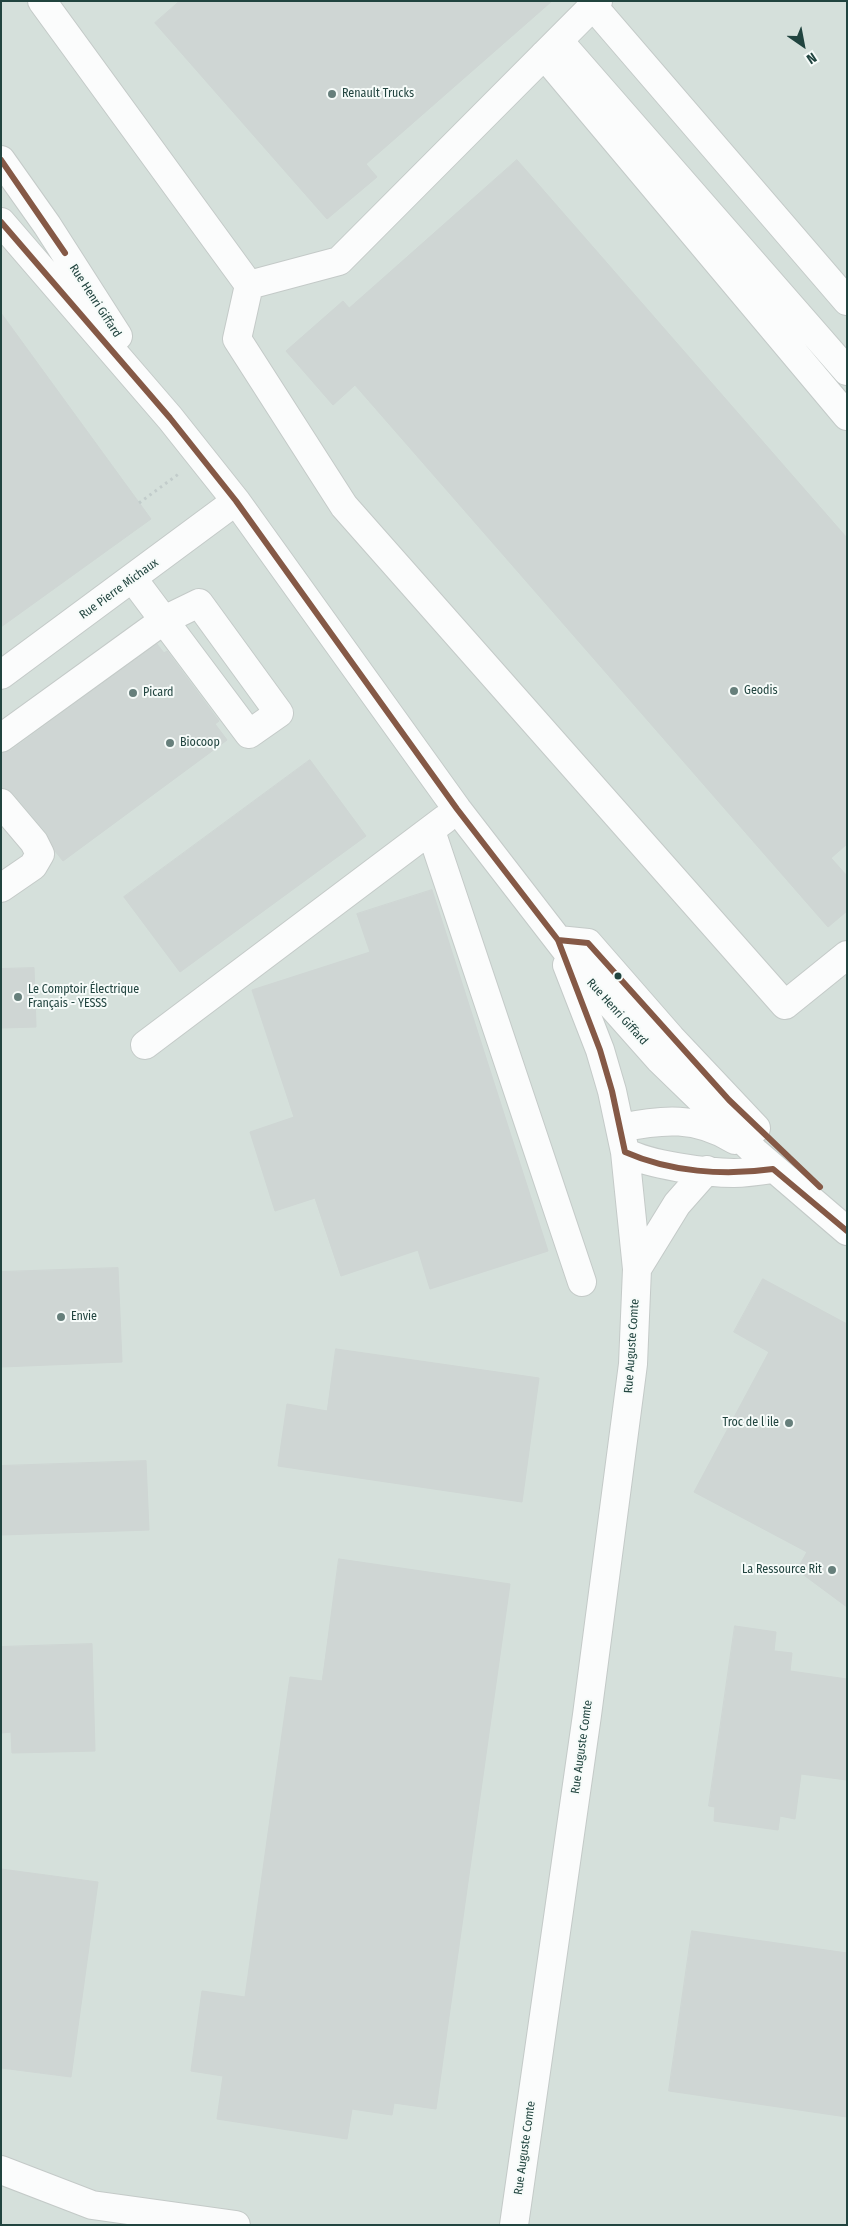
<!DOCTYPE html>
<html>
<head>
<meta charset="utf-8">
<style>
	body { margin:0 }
	#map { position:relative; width:848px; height:2226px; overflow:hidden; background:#e7edeb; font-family:"Fira Sans Condensed",sans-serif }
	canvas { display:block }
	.frame { position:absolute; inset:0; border:2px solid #21443f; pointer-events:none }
	.north { position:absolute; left:778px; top:20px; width:50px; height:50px; -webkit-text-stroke:4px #f6fbf9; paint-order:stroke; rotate:147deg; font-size:14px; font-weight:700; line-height:20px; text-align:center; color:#21443f }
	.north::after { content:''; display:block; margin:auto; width:18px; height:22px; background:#21443f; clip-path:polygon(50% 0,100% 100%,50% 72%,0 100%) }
</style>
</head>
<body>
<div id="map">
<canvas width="848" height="2226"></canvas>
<div class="frame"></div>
<div class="north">N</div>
</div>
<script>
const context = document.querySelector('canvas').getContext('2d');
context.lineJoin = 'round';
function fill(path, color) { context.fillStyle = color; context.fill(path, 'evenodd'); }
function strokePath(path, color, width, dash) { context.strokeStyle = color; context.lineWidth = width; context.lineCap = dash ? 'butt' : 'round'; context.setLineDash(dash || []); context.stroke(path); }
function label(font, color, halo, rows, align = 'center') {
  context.font = font + ' "Fira Sans Condensed",sans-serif'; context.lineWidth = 4; context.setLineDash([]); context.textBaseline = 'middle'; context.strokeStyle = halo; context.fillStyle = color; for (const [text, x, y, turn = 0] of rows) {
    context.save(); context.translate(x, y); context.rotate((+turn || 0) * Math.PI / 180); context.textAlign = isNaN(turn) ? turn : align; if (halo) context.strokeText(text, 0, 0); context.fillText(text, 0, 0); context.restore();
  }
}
const built = new Path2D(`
	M1,1h846v2224h-846z`);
const building = new Path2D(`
	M180,1h372l-186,163 11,13 -50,42 -172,-196z
	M517,160l330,378v306l-16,14 16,18v35l-19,16 -473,-542 -22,20 -47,-54 57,-50 6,7z
	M1,313l150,206 -150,108z
	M157,644l7,9 3,-2 52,70 -4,3 12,16 -164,121 -8,-10 -9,-19 -33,-39 -12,-5v-35l9,-2z
	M310,760l56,76 -186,136 -56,-75z
	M432,890l116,361 -118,38 -12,-39 -77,26 -26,-78 -40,13 -25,-79 44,-15 -42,-127 118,-38 -13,-38z
	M34,968l2,59 -35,1v-59z
	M118,1268l4,94 -121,5v-95z
	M763,1279l84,45v283l-50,-37 10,-18 -113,-60 75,-140 -35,-20z
	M336,1349l203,29 -17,124 -244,-36 9,-62 40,7z
	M146,1461l3,69 -148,5v-69z
	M339,1559l171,25 -74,525 -42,-6 -2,12 -40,-6 -5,30 -130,-20 6,-43 -32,-5 11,-80 43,6 45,-320 32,4z
	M735,1626l41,6 -2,19 18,2 -2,18 57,8v101l-46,-6 -6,45 -15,-3 -2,14 -64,-9 1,-14 -6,-1z
	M92,1644l3,107 -83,2 -1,-21 -10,1v-86z
	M1,1869l97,13 -27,195 -70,-9z
	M692,1931l155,22v164l-178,-26z`);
const path = new Path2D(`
	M139,503l41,-30`);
const minor = new Path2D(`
	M42,1l207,284 -12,54 107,167 441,499 62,-50
	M593,6l254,295
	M559,41l288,330
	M544,55l303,361
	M1,160l46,65 71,111
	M1,222l169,196 66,83 221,308 132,171 71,80 95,92 92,79
	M249,285l90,-24 259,-260
	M1,675l235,-174
	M1,738l163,-118 35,-17 80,110 -30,21 -116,-155
	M1,803l33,39 6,12 -7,12 -32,22
	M431,831l151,451
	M558,940l30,3 83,95 85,90
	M145,1045l300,-226
	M620,1128c43,-9 76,-12 115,12
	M625,1152c24,13 82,21 109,21 13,0 26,-2 39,-4
	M637,1269l40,-65 30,-34
	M1,2170l91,35 144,20
	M514,2225l73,-510 46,-351 4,-95 -12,-117 -13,-61 -12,-41 -33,-85`);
const bus1 = new Path2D(`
	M1,160l64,93
	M1,222l169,196 66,83 221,308 101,131 42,110 12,41 13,61c45,20 99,24 148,17l74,62
	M558,940l30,3 141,157 91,87`);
const markers = [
	[332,94,5,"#667f7b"],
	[734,691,5,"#667f7b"],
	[133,693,5,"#667f7b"],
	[170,743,5,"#667f7b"],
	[618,976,4.5,"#21443f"],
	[18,997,5,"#667f7b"],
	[61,1317,5,"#667f7b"],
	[789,1423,5,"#667f7b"],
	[832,1570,5,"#667f7b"]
];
const poiNames = [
	["Renault Trucks",342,94],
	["Geodis",744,691],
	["Picard",143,693],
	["Biocoop",180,743],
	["Le Comptoir Électrique",28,990],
	["Français - YESSS",28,1004],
	["Envie",71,1317],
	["Troc de l ile",779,1423,"right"],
	["La Ressource Rit",822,1570,"right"]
];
const streetNames = [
	["Rue Henri Giffard",95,301,57],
	["Rue Pierre Michaux",119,589,-36],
	["Rue Henri Giffard",617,1012,48],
	["Rue Auguste Comte",632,1346,-86],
	["Rue Auguste Comte",582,1747,-82],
	["Rue Auguste Comte",525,2148,-82]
];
fill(built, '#d5e0db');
fill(building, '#cfd6d4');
strokePath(building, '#cfd6d4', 1);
strokePath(minor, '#c4cac8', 30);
strokePath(path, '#c2cccb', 3, [2.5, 4]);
strokePath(minor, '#fbfcfc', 28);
strokePath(bus1, '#855946', 6);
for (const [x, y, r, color] of markers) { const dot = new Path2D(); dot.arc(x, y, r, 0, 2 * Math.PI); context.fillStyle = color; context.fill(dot); strokePath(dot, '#f6fbf9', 2); }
label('12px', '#21443f', '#f6fbf9', poiNames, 'left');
label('12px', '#21443f', '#f6fbf9', streetNames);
</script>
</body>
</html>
